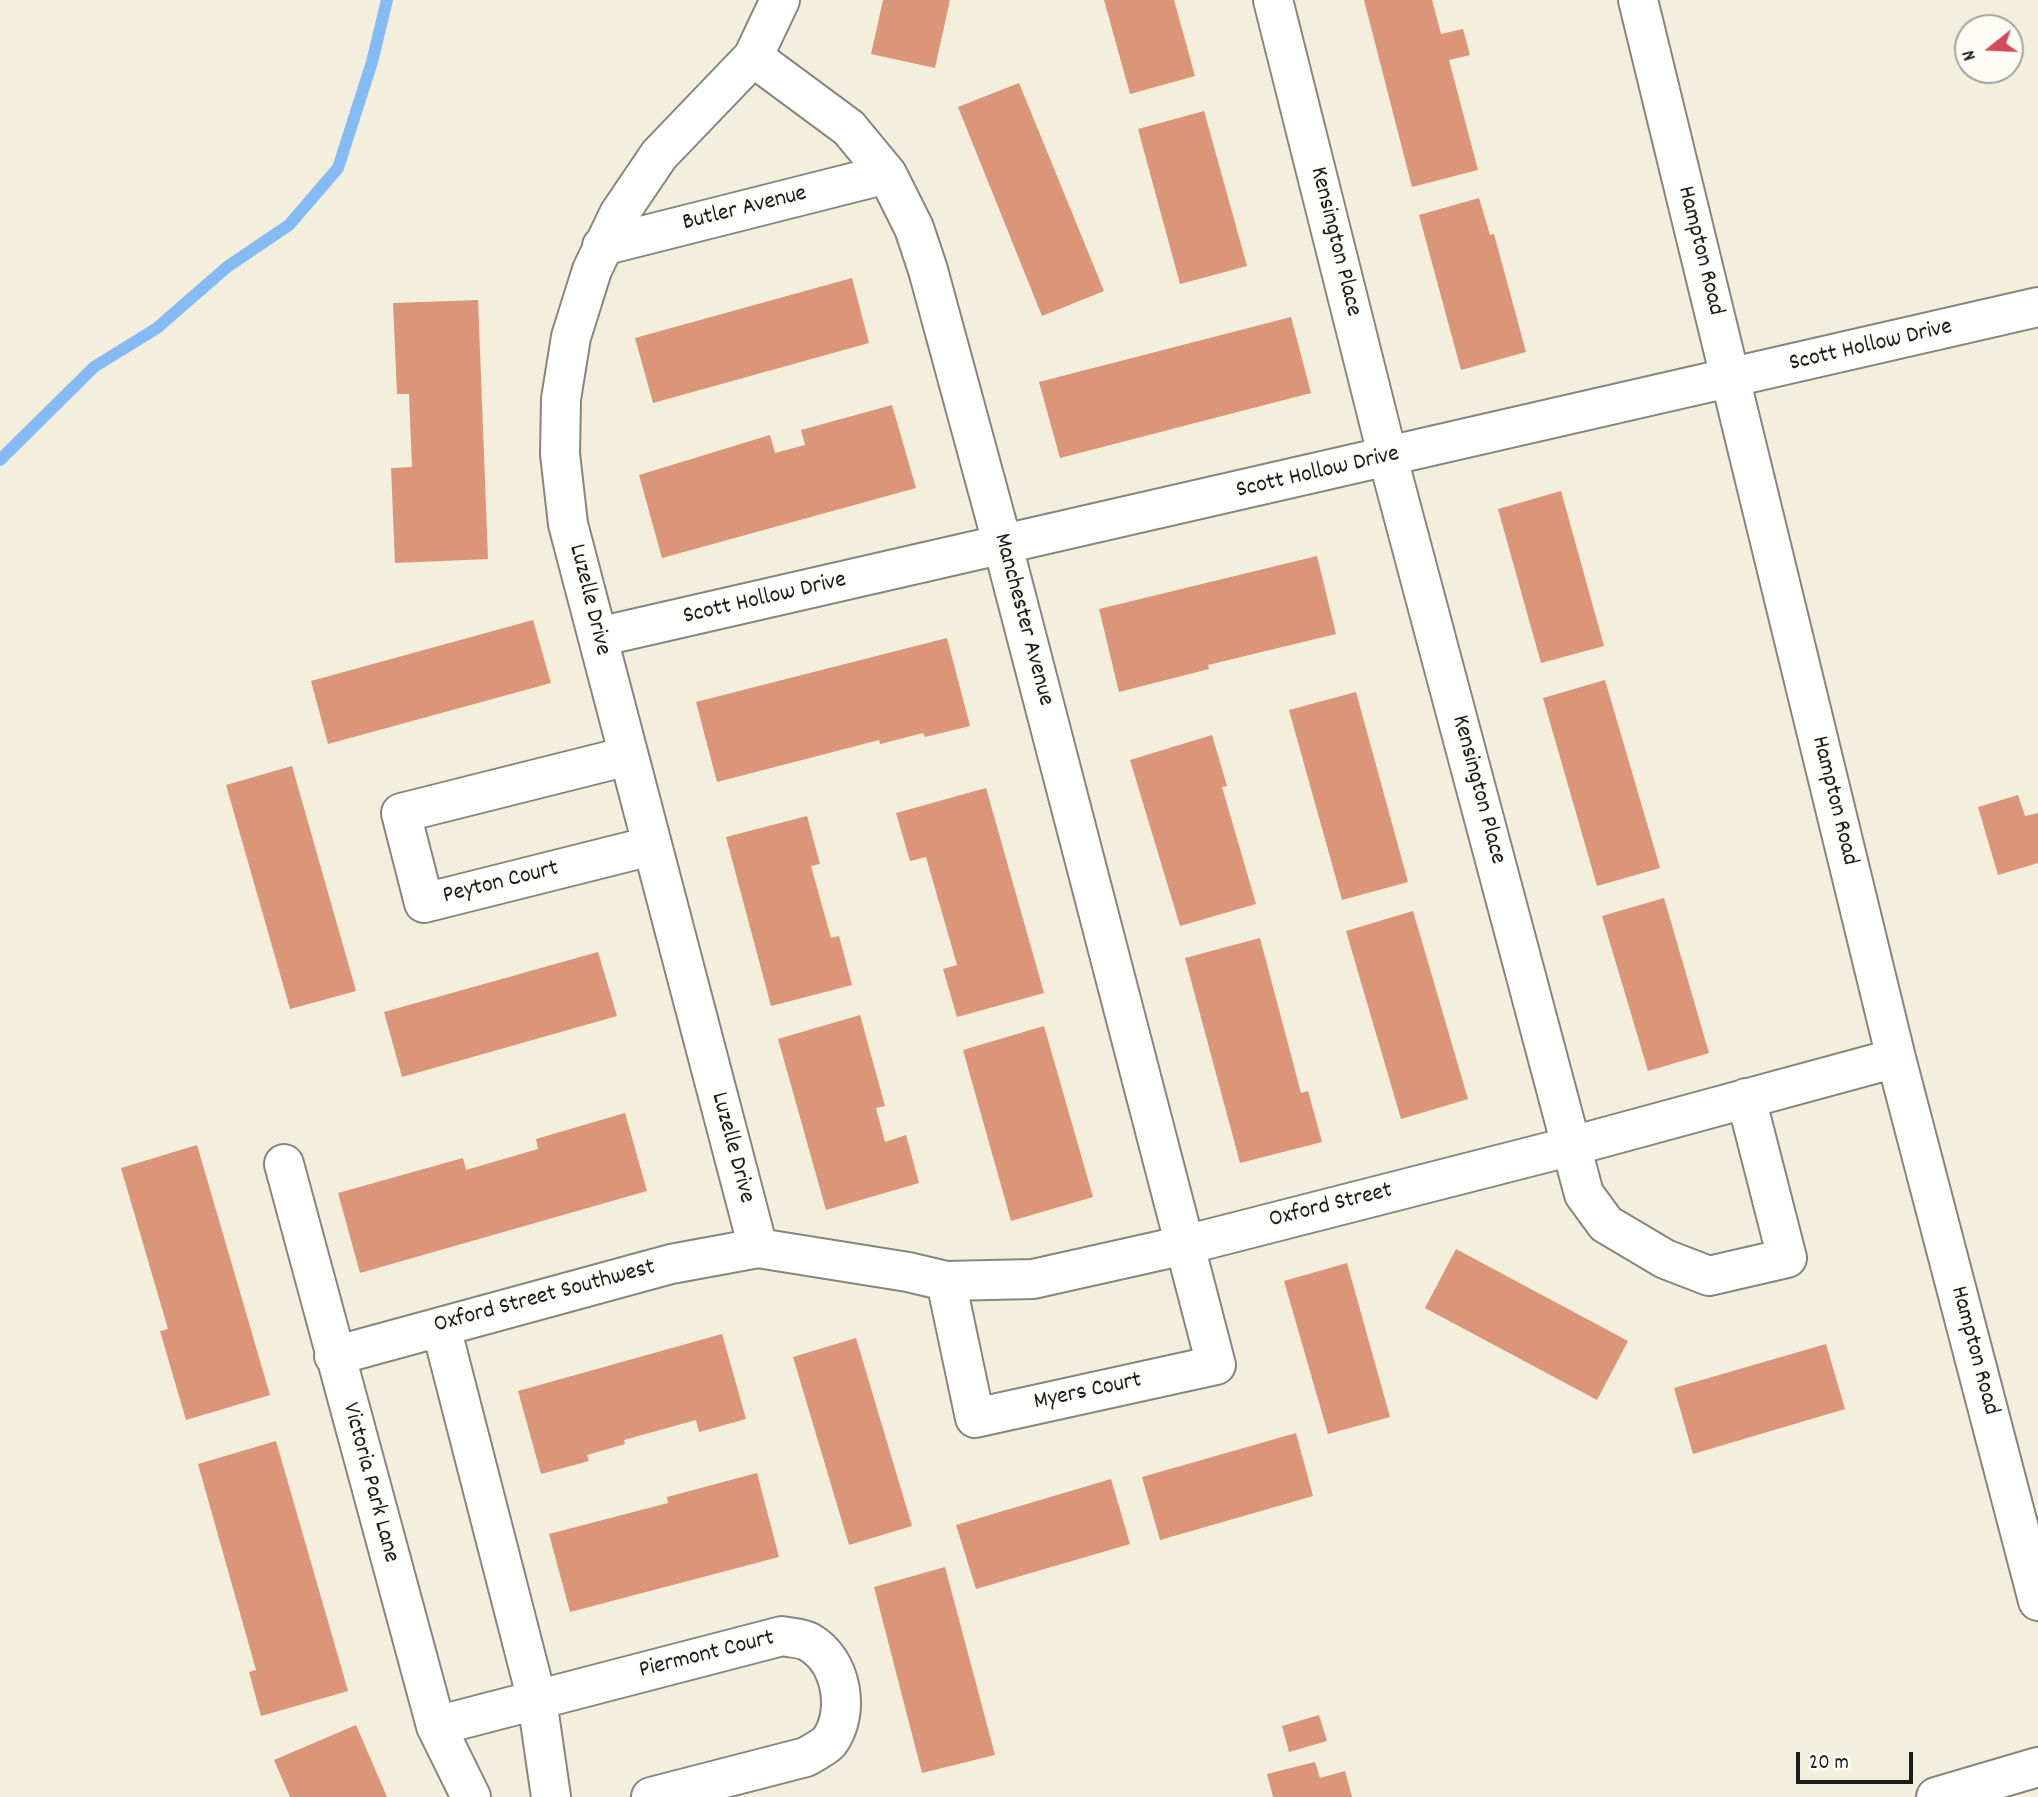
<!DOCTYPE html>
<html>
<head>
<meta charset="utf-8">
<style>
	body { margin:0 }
	#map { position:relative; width:2038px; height:1797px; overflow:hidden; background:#f4efdc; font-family:Dekko,sans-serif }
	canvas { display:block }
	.north { position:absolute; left:1954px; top:14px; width:70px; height:70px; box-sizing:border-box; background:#fdfcf7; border:2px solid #a3a29f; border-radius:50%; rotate:252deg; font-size:19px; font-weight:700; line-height:28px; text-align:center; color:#1c1c1c }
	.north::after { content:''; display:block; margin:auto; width:24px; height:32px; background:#d1495b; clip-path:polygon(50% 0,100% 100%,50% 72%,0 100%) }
	.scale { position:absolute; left:1796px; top:1752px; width:117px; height:32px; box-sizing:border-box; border:4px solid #1c1c1c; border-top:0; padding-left:9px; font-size:21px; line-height:24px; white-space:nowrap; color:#1c1c1c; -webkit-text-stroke:5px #fdfcf7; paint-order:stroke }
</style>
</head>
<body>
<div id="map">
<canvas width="2038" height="1797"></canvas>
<div class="north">N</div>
<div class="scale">20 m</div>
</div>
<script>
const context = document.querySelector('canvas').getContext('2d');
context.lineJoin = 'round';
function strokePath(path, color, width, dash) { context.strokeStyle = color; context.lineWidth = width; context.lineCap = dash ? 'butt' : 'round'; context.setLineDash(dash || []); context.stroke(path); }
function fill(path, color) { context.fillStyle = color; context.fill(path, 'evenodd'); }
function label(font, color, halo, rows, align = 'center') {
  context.font = font + ' Dekko,sans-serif'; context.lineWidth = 5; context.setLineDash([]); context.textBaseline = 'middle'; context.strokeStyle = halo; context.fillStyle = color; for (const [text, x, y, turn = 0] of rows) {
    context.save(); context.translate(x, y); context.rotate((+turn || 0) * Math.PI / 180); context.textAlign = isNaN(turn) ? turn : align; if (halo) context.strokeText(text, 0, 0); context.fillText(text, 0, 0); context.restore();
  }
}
const stream = new Path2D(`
	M0,460l94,-93 63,-39 70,-61 62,-42 49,-57 34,-106 15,-62`);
const building = new Path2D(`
	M883,0h67l-15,68 -64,-14z
	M1104,0h70l21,76 -65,18z
	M1364,0h68l9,34 22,-5 7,26 -21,5 29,110 -66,17z
	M1019,83l85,208 -62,25 -84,-209z
	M1204,111l43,155 -67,18 -42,-155z
	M1479,198l11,37 4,-1 32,118 -65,18 -42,-155z
	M852,278l17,65 -216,60 -18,-65z
	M478,300l10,259 -93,4 -4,-95 21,-1 -3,-73h-12l-4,-91z
	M1291,317l20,76 -251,65 -21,-76z
	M892,405l24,83 -254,70 -23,-83 131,-40 5,18 30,-8 -4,-15z
	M1561,491l43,155 -63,17 -43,-154z
	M1317,556l19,78 -128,31 1,4 -90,23 -20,-83z
	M533,620l18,63 -223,61 -17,-63z
	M947,638l23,88 -45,11 -2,-4 -43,11 -1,-4 -162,42 -21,-80z
	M1605,680l55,188 -63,18 -54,-188z
	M1356,692l52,190 -66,18 -53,-190z
	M1212,735l15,51 -5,1 34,117 -76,22 -50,-166z
	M292,766l64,225 -66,18 -64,-224z
	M986,788l58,205 -87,24 -14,-48 14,-4 -31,-108 -16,4 -14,-48z
	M2018,795l7,21 13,-3v50l-40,12 -20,-68z
	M807,816l13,48 -9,2 20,72 8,-2 13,49 -81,21 -45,-169z
	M1664,898l45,155 -61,18 -46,-155z
	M1413,911l55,188 -67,20 -55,-188z
	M1260,938l41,155 7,-2 14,51 -82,21 -55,-205z
	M598,952l19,64 -215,61 -18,-65z
	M860,1015l25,91 -9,2 9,34 21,-7 13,48 -93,27 -48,-171z
	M1044,1026l49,171 -82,24 -48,-171z
	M625,1113l22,78 -287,82 -22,-80 125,-35 3,12 72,-21 -2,-10z
	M197,1145l73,250 -84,25 -26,-89 8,-2 -47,-161z
	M1456,1249l172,92 -31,59 -172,-92z
	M1347,1263l43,154 -62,17 -44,-153z
	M722,1334l24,85 -47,13 -3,-12 -72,20 1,4 -38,11 2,6 -48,13 -23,-83z
	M856,1338l56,188 -63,19 -56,-188z
	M1826,1344l19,65 -152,45 -19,-66z
	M1296,1433l17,63 -153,44 -18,-63z
	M276,1441l72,250 -87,25 -12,-44 7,-2 -58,-206z
	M757,1473l22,84 -209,55 -21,-78 119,-31 -1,-6z
	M1111,1479l19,65 -154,45 -20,-64z
	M945,1567l50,188 -73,18 -48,-186z
	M1319,1715l8,26 -38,11 -7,-26z
	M356,1725l31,72h-97l-16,-37z
	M1315,1762l5,16 25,-7 7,26h-79l-6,-23z`);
const minor = new Path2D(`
	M1273,0l115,458 196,736 22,30 59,35 44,17 78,-18 -41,-160
	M1638,0l258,1058 142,543
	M753,57l96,71 38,46 27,54 14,42 75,276 213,819 -241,53 -29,-137
	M602,246l285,-72
	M598,637l1440,-330
	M628,756l-227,57 23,90 227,-57
	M284,1164l152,562 35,71
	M758,1248l-190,-724 -8,-70 1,-55 10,-62 21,-67 27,-56 40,-59 94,-98 27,-57
	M441,1327l96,373 14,97
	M334,1356l337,-92 87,-16 150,24 38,9 87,-2 152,-34 387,-99 324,-88
	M436,1726l346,-90c9,2 20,2 27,6 33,19 42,70 20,100 -6,6 -15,10 -23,15l-155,40
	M1936,1797l102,-30`);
const streetNames = [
	["Butler Avenue",745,210,-14],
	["Kensington Place",1334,242,76],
	["Hampton Road",1699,251,76],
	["Scott Hollow Drive",1871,347,-13],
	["Scott Hollow Drive",1318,474,-13],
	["Luzelle Drive",588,600,76],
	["Scott Hollow Drive",765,600,-13],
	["Manchester Avenue",1022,620,75],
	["Kensington Place",1477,790,75],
	["Hampton Road",1833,801,76],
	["Peyton Court",501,884,-14],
	["Luzelle Drive",731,1148,75],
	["Oxford Street",1331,1207,-14],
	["Oxford Street Southwest",545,1298,-15],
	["Hampton Road",1973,1351,75],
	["Myers Court",1088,1393,-12],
	["Victoria Park Lane",369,1483,75],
	["Piermont Court",707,1656,-14]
];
strokePath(stream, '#84bbf4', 12);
fill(building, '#db9579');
strokePath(minor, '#88867c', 42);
strokePath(minor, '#fff', 38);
label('24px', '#1c1c1c', '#fdfcf7', streetNames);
</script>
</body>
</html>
